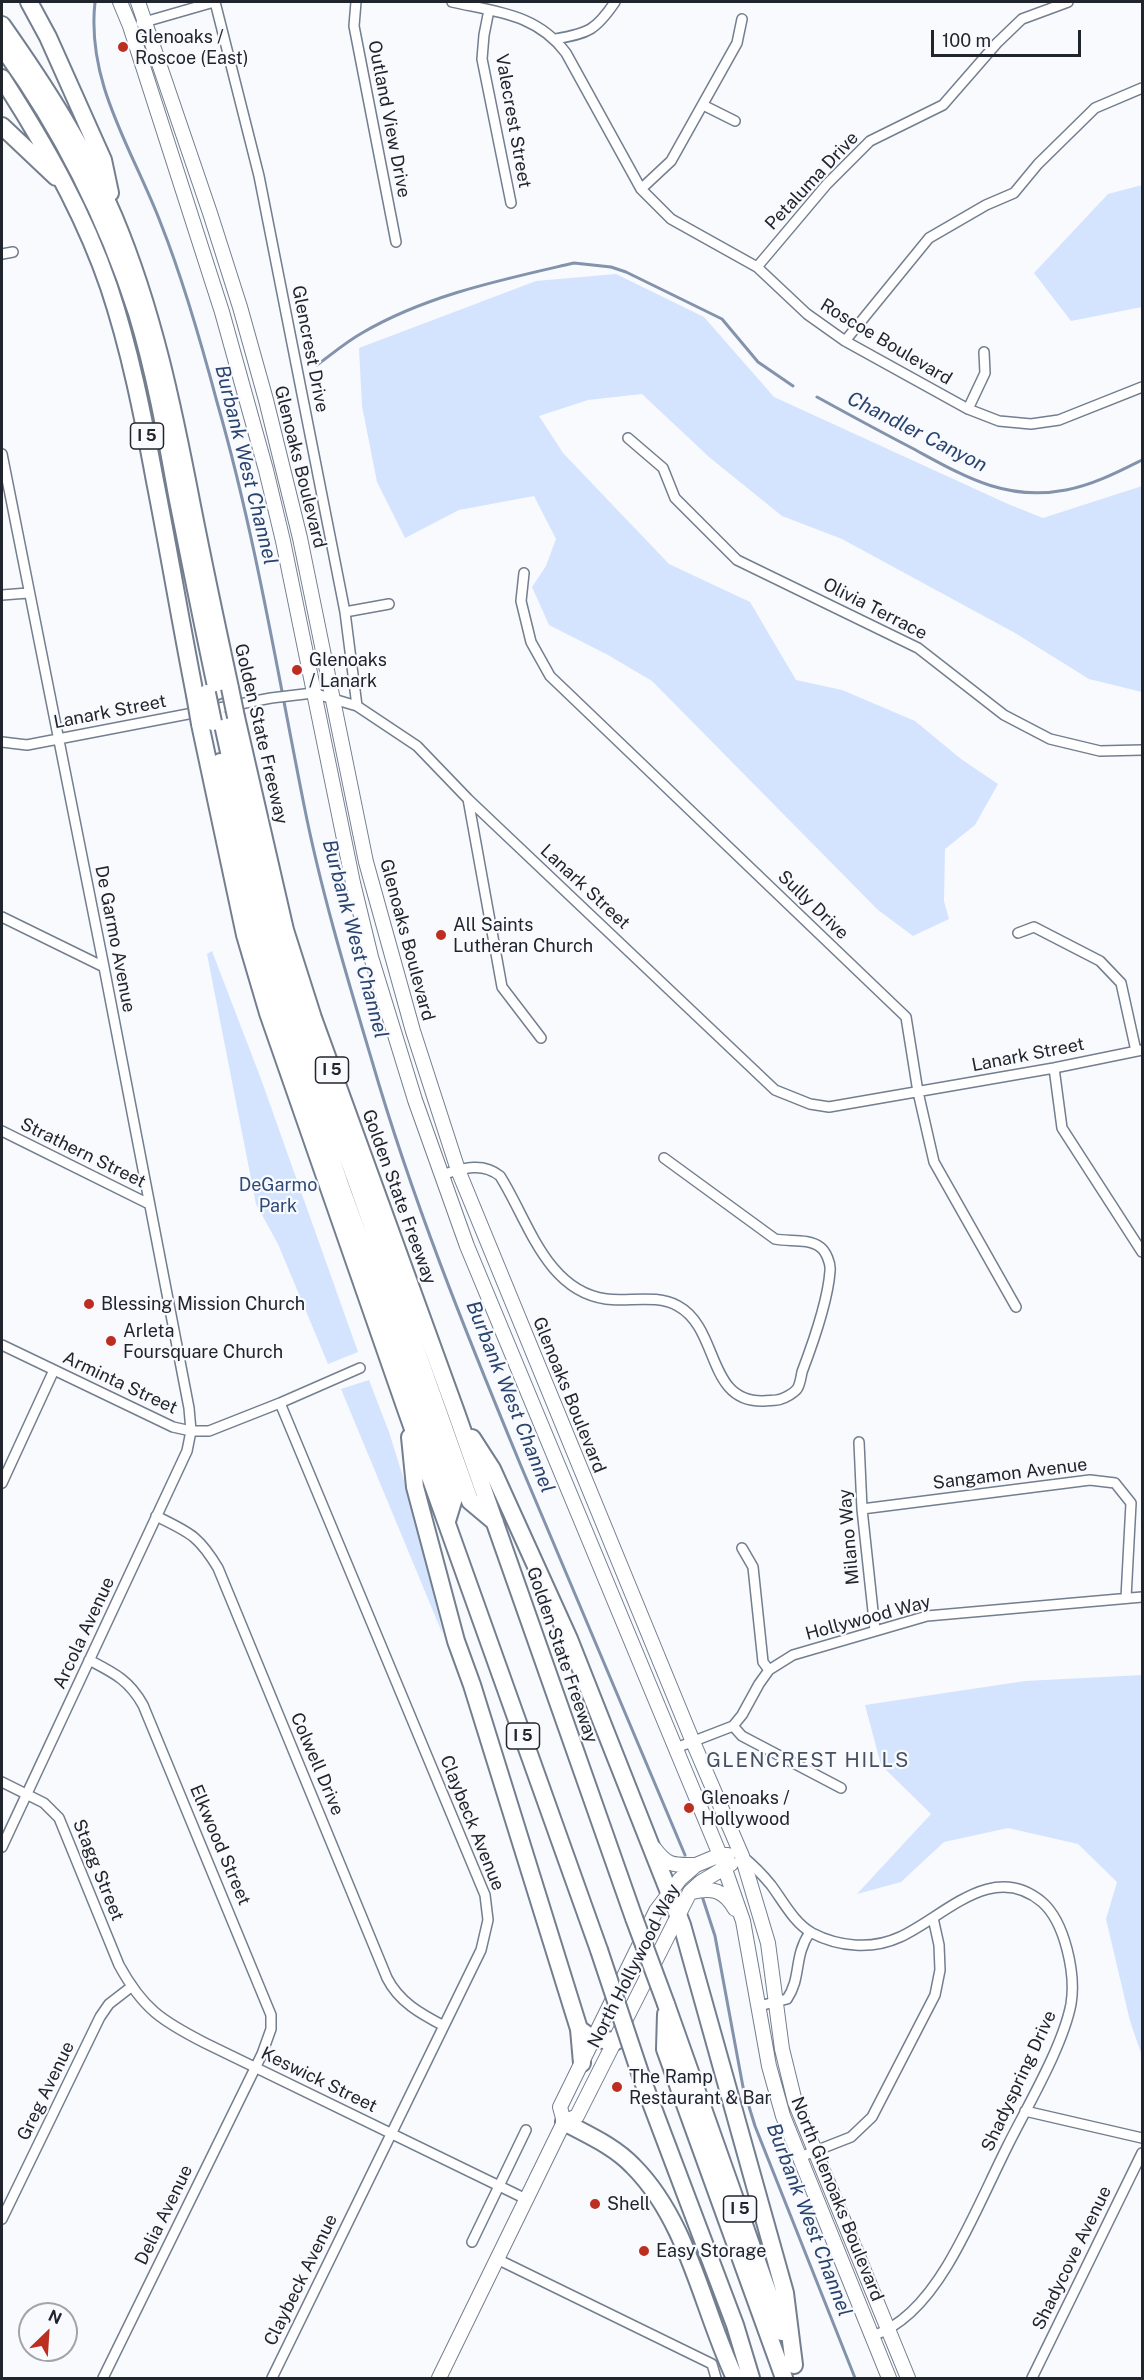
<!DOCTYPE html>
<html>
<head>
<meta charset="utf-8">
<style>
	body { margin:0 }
	#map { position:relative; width:1144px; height:2380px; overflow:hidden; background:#f8fafe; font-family:"Public Sans",sans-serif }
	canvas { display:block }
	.frame { position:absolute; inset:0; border:3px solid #20242c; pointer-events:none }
	.north { position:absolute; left:18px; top:2302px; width:60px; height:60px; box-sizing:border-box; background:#f8fafe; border:2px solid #a2a4aa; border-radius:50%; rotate:25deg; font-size:16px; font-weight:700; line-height:24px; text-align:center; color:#20242c }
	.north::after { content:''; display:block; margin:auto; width:21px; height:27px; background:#bc2f20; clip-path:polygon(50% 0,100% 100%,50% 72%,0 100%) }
	.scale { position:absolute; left:931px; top:30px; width:150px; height:27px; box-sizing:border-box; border:3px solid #20242c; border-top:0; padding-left:8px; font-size:18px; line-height:21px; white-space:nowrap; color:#20242c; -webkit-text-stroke:4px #f8fafe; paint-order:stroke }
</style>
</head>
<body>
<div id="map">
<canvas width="1144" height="2380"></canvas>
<div class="frame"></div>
<div class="north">N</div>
<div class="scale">100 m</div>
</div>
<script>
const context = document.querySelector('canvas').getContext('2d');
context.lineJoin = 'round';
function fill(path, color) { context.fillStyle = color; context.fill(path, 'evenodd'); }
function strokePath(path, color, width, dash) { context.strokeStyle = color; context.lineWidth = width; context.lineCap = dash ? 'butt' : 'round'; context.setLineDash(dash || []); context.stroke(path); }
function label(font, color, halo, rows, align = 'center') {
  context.font = font + ' "Public Sans",sans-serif'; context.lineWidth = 4.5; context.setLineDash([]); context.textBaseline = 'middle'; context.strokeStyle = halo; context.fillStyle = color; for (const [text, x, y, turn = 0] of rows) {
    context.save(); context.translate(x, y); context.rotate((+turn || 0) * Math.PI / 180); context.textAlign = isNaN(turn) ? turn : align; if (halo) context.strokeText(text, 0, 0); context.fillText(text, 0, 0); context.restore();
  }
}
const green = new Path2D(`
	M1142,185v122l-71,14 -37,-48 74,-79z
	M616,274l88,43 70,80 234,107 35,14 99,-32v206l-53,-13 -74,-46 -173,-94 -60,-23 -73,-59 -67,-63 -54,6 -49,16 24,37 106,111 81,38 46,78 46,10 73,31 46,38 37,25 -23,41 -30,24 -1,52 5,18 -36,17 -35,-26 -226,-229 -44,-26 -59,-30 -17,-38 14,-21 10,-27 -22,-43 -75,14 -54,28 -28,-56 -15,-76 -3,-58 177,-67z
	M212,951l49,128 97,273 -30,12 -50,-120 -22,-40 -49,-250z
	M369,1380l20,52 25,80 29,123 -102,-246z
	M1142,1675v381l-12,-35 -24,-102 11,-37 -39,-38 -70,-16 -64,14 -43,40 -44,12 74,-80 -50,-49 -16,-60 160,-24z`);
const stream = new Path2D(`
	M95,2c-9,82 38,148 66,222 23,58 40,118 56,178 38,132 60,268 87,403 17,86 43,172 68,256 40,138 94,272 149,405 54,130 110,259 164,389
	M317,365c15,-11 29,-23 45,-32 65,-38 139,-53 212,-70l37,4 15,5 96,47 36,43 35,24
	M817,397c31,17 62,34 93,50 52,28 94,55 156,43 27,-5 52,-18 76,-30
	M702,1896l13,40 28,151 12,39 100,252`);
const minor = new Path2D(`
	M215,2l44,174 86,436 12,94
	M356,2l-2,24 42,216
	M452,2c45,10 85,12 114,51l75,136 30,30 86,48 50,47 38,27 123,68 31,12 32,3 28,-4 83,-33
	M489,10l-5,25 -2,24 29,144
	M141,23l73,-21
	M556,39c33,-6 40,-9 59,-37
	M703,105l32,16
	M641,189l30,-28 66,-118 5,-24
	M2,254l11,-2
	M757,267l70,-83 43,-43 73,-36 54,-62 25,-24 46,-17
	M845,341l84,-103 57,-33 28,-12 24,-29 57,-56 47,-20
	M968,409l17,-36 -1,-21
	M628,438l35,30 12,30 62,62 181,88 86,67 46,24 50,12 42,-1
	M2,454l102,513 85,441 2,23 -4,20 -185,396
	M524,573l-3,28 10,41 19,34 356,341 12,75 16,70 82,145
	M2,595l26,-2
	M345,612l44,-8
	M2,742l25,3 244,-47 42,-5 44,13 60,40 51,53 307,291 35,14 19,3 225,-39 88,-18
	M468,799l34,188 39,51
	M2,917l102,50
	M1018,933l16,-6 66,34 21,22 15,68
	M1054,1068l8,60 80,124
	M2,1131l147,73
	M441,1175c20,-6 41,-14 59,1 28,44 46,115 106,123 23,3 51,-5 72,7 42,23 28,96 85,95 6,-1 13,0 18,-2 4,-1 13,-6 16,-10 3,-4 4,-12 5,-17 11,-29 26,-71 28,-101 1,-7 -4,-20 -10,-24 -12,-9 -31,-5 -45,-8l-111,-81
	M2,1345l171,82 18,4h18l71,-28 80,-35
	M859,1442l3,67 13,121
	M2,1483l52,-113
	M862,1509l228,-29 25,3 16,20 -5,95
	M156,1516c34,17 42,19 62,52l169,410c12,24 34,36 57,48
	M742,1548l11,19 10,95 6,8
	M89,1660c25,13 40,20 54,45l128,310v14l-9,25 -159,324
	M733,1726l9,10 99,52
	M676,1748l57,-22 9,-11 17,-31 10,-14 24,-15 134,-39 215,-19
	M2,1782l42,21 15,15 60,147c24,44 43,56 86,78l321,156
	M742,1856c11,9 20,18 29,29 12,16 23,38 41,48 27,14 60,17 88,4 44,-20 92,-77 142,-35 23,20 34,72 29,102 -8,42 -43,101 -63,141 -20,40 -38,83 -61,121 -17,28 -43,60 -75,70
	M759,2006l28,-7c15,-22 6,-42 23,-67
	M1025,2111l117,27
	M800,2157l51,-20 21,-20 63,-122 5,-25 -1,-25 -6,-27
	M2,2219l98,-202 9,-13 22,-17
	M472,2242l54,-112
	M497,2259l215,105 4,14
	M272,2378l209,-428 7,-30 -3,-25 -205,-492
	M1032,2378l110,-225`);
const secondary = new Path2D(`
	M120,2l10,24 92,286 44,158 17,71 70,342 18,74 44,143 52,146 253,609 23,66 26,145 14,50 106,262
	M138,2l72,211 30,94 26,93 34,138 66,324 47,169 45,139 235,572 49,114 26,87 14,106 13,53 113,276
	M654,1848c14,19 20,17 42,17
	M692,1892c20,-5 32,-2 43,17
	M564,2122l-4,-15 96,-196 24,-32 16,-14 24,-10h8
	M439,2378l125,-256 13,-6 113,-224 11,-10 30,-18`);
const motorway = new Path2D(`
	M29,2l19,35 55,123 7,33
	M2,25c43,61 83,123 112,192 39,93 59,190 78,289 12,61 25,122 38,182
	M2,47c58,79 105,172 135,266 18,59 29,121 40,182 13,65 26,131 40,196
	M2,78c42,65 82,135 107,209 21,63 34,129 46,194 14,71 26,143 40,214
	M2,126l54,51
	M236,717l49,213 28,88 144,397 177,503
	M222,720c20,90 38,181 66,269l182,512 25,21
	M200,724l45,211 23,78 139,399 192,538
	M220,762l20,99 32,123 69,203 113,311 -7,23
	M410,1437l5,50 41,154 16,44 107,344 3,34
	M472,1438l20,31 77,170 113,286 103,368 9,72
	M666,2004l116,328
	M666,2014l-1,35 119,329
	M579,2029l14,10 23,2
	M642,2079l93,246 16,53
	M564,2122c24,13 50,24 69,44 56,56 69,143 102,212`);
const motorwayBridge = new Path2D(`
	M230,688l6,29
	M207,693l6,29
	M195,695l5,29
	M634,1918l32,86
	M599,1950l43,129`);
const markers = [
	[123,47,6,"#bc2f20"],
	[297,670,6,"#bc2f20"],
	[441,935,6,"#bc2f20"],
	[89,1304,6,"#bc2f20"],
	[111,1341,6,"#bc2f20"],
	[689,1808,6,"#bc2f20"],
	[617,2087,6,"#bc2f20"],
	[595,2204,6,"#bc2f20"],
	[644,2251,6,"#bc2f20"]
];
const shields = [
	[147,436,33],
	[332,1070,33],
	[523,1736,33],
	[740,2209,33]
];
const shieldNames = [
	["I 5",147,436],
	["I 5",332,1070],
	["I 5",523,1736],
	["I 5",740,2209]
];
const poiNames = [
	["Glenoaks /",135,37],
	["Roscoe (East)",135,58],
	["Glenoaks",309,660],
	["/ Lanark",309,681],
	["All Saints",453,925],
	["Lutheran Church",453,946],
	["Blessing Mission Church",101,1304],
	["Arleta",123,1331],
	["Foursquare Church",123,1352],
	["Glenoaks /",701,1798],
	["Hollywood",701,1819],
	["The Ramp",629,2077],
	["Restaurant & Bar",629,2098],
	["Shell",607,2204],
	["Easy Storage",656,2251]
];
const streetNames = [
	["Outland View Drive",389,119,79],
	["Valecrest Street",513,121,80],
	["Petaluma Drive",812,181,-47],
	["Roscoe Boulevard",886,342,31],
	["Glencrest Drive",310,349,79],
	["Glenoaks Boulevard",300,467,76],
	["Olivia Terrace",875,609,27],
	["Lanark Street",110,712,-11],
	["Golden State Freeway",261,734,77],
	["Lanark Street",585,887,43],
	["Sully Drive",813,905,44],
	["De Garmo Avenue",115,939,79],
	["Glenoaks Boulevard",407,940,75],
	["Lanark Street",1028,1055,-11],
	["Strathern Street",83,1153,26],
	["Golden State Freeway",399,1197,70],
	["Arminta Street",120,1383,25],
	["Glenoaks Boulevard",569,1395,68],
	["Sangamon Avenue",1010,1474,-7],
	["Milano Way",849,1537,-95],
	["Hollywood Way",868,1618,-15],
	["Arcola Avenue",84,1633,-65],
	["Golden State Freeway",562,1655,71],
	["Colwell Drive",317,1764,67],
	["Claybeck Avenue",472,1823,68],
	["Elkwood Street",220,1845,67],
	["Stagg Street",98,1870,68],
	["North Hollywood Way",634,1966,-63],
	["Keswick Street",319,2080,26],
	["Shadyspring Drive",1019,2081,-65],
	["Greg Avenue",46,2091,-64],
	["North Glenoaks Boulevard",837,2199,68],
	["Delia Avenue",164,2215,-64],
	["Shadycove Avenue",1072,2258,-64],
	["Claybeck Avenue",301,2280,-64]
];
const parkNames = [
	["DeGarmo",278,1185],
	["Park",278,1206]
];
const waterNames = [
	["Chandler Canyon",917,432,27],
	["Burbank West Channel",246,465,76],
	["Burbank West Channel",355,939,75],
	["Burbank West Channel",510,1397,68],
	["Burbank West Channel",809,2220,69]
];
const neighbourhoodNames = [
	["GLENCREST HILLS",808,1761]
];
fill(green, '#d4e4fe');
strokePath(stream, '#8393ac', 3);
strokePath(minor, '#737e8f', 12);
strokePath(secondary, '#737e8f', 16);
strokePath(motorway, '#737e8f', 20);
strokePath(minor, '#fff', 9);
strokePath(secondary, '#fff', 14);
strokePath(motorway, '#fff', 16);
strokePath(motorwayBridge, '#737e8f', 20, []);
strokePath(motorwayBridge, '#fff', 16);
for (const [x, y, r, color] of markers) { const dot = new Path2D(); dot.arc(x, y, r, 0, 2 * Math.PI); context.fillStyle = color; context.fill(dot); strokePath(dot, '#f8fafe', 2); }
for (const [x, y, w] of shields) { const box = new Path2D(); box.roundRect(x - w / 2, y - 13, w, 26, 4.5); context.fillStyle = '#f8fafe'; context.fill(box); strokePath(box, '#20242c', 1.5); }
label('bold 16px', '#20242c', null, shieldNames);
label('18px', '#20242c', '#f8fafe', poiNames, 'left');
label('18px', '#20242c', '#f8fafe', streetNames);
label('18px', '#2f4a76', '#f8fafe', parkNames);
label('italic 20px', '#29436f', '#f8fafe', waterNames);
context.letterSpacing = '1.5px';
label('20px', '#465060', '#f8fafe', neighbourhoodNames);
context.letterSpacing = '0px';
</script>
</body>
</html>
